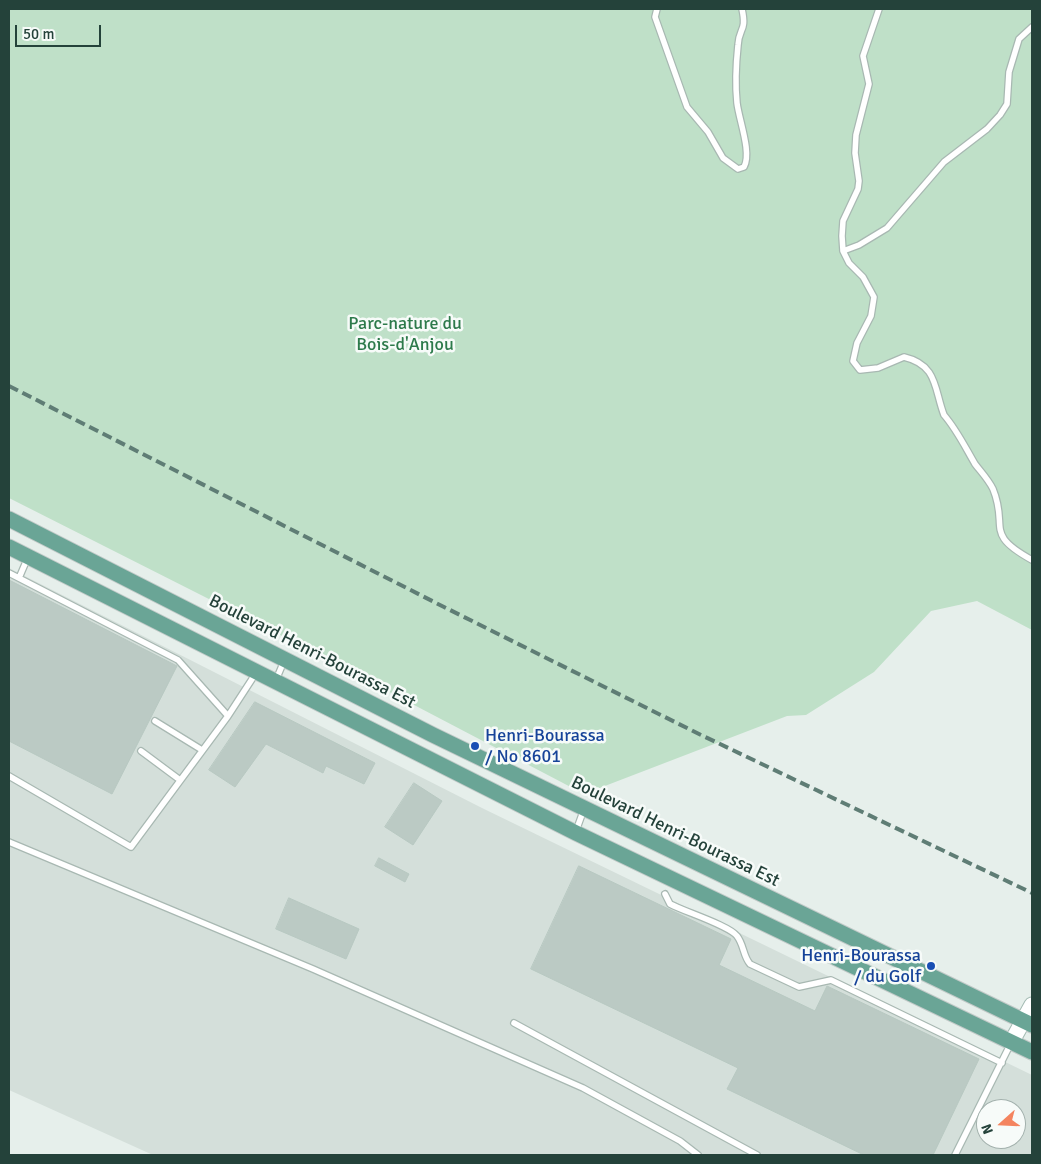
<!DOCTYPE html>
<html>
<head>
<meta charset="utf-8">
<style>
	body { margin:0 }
	#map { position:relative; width:1041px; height:1164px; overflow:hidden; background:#e6efeb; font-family:Signika,sans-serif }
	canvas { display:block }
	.frame { position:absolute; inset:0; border:10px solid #24423a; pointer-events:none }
	.north { position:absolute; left:976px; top:1099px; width:50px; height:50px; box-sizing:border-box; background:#f7fbf9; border:1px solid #a3b1ad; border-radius:50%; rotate:250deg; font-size:14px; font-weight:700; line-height:20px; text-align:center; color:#24423a }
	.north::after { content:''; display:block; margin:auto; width:18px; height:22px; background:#f4845f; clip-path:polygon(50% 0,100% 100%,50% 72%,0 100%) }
	.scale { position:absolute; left:15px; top:25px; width:86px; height:22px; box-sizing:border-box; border:2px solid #24423a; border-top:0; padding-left:6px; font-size:15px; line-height:18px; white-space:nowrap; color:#24423a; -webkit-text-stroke:4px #f7fbf9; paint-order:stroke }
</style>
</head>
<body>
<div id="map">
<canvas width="1041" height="1164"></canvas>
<div class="frame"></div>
<div class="north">N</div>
<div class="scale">50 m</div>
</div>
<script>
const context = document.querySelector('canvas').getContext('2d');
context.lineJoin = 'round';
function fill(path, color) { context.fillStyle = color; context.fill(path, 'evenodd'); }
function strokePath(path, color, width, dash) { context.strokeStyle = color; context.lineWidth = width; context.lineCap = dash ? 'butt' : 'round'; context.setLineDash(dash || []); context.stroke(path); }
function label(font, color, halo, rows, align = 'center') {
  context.font = font + ' Signika,sans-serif'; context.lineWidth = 5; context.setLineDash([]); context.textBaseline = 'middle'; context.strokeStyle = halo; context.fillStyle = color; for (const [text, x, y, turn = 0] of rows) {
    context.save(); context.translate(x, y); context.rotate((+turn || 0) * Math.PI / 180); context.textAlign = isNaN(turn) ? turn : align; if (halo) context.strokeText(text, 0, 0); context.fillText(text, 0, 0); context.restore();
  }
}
const built = new Path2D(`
	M9,568l473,240 550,267v80h-879l-144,-65zM986,1109h30v30h-30z`);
const green = new Path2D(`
	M9,9h1023v621l-55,-29 -46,10 -57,61 -68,43 -19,1 -203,78 -292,-153 -283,-143z`);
const building = new Path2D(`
	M9,580l168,86 -65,128 -103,-53z
	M255,702l120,61 -11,21 -38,-18 -3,7 -57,-29 -31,43 -26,-17z
	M414,783l28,18 -29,44 -28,-18z
	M379,858l30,16 -4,8 -30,-16z
	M579,866l152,73 -12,26 96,46 12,-25 152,73 -46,96h-69l-137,-66 11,-21 -207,-99z
	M289,898l70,31 -13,30 -70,-30z`);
const lane = new Path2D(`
	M657,9l-2,8 32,90 21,25 15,26 15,11 6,-2c8,-14 -5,-47 -7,-64 -2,-19 -1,-39 1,-58 1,-18 9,-13 4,-36
	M879,9l-16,47 6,28 -13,51 -1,18 4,28 -1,8 -15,32 -1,15 1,15 6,12 14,14 11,20 -3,19 -14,27 -4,18 7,9 18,-2 26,-11c34,8 30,32 40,58 13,15 21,32 31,49 6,8 13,15 18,25 16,39 -10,44 39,71
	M843,251l16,-6 28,-17 57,-66 43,-33 13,-14 7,-11 2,-32 10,-33 13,-12
	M9,573l169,87 50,56 -97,131 -122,-71
	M19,578l9,-21
	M276,680l8,-19
	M228,716l28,-43
	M155,721l47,29
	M141,751l39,29
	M576,831l8,-22
	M9,842l304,127 270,119 97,53 18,14
	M665,894l5,10c15,8 58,21 67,32 7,9 6,20 13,28l49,23 32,-7 171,83
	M514,1023l243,132
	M955,1155l56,-112`);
const secondary = new Path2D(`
	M1012,1041l20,-36`);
const primary = new Path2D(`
	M9,519l424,216 599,290
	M9,547l567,286 456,219`);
const rail = new Path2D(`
	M9,386l435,221 255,127 333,159`);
const markers = [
	[475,746,5,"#1a4fb4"],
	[931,966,5,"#1a4fb4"]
];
const parkNames = [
	["Parc-nature du",405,324],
	["Bois-d'Anjou",405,345]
];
const streetNames = [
	["Boulevard Henri-Bourassa Est",312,652,27],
	["Boulevard Henri-Bourassa Est",675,832,26]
];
const transitNames = [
	["Henri-Bourassa",485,736],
	["/ No 8601",485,757],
	["Henri-Bourassa",921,956,"right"],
	["/ du Golf",921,977,"right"]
];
fill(built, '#d4dfda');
fill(green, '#bfe0c8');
fill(building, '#bbcac4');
strokePath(building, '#b8c9c2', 1);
strokePath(lane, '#a8b8b2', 8);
strokePath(secondary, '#a4bbb3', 17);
strokePath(primary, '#c2cac8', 17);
strokePath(lane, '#fff', 5.5);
strokePath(secondary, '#fff', 15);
strokePath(primary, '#6aa596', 15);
strokePath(rail, '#5f7d75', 4, [10, 5]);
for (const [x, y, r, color] of markers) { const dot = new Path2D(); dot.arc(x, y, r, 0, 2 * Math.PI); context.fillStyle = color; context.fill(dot); strokePath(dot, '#f7fbf9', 2); }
label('18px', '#2d7a4b', '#f7fbf9', parkNames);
label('18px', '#24423a', '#f7fbf9', streetNames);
label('18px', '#164399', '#f7fbf9', transitNames, 'left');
</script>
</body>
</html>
